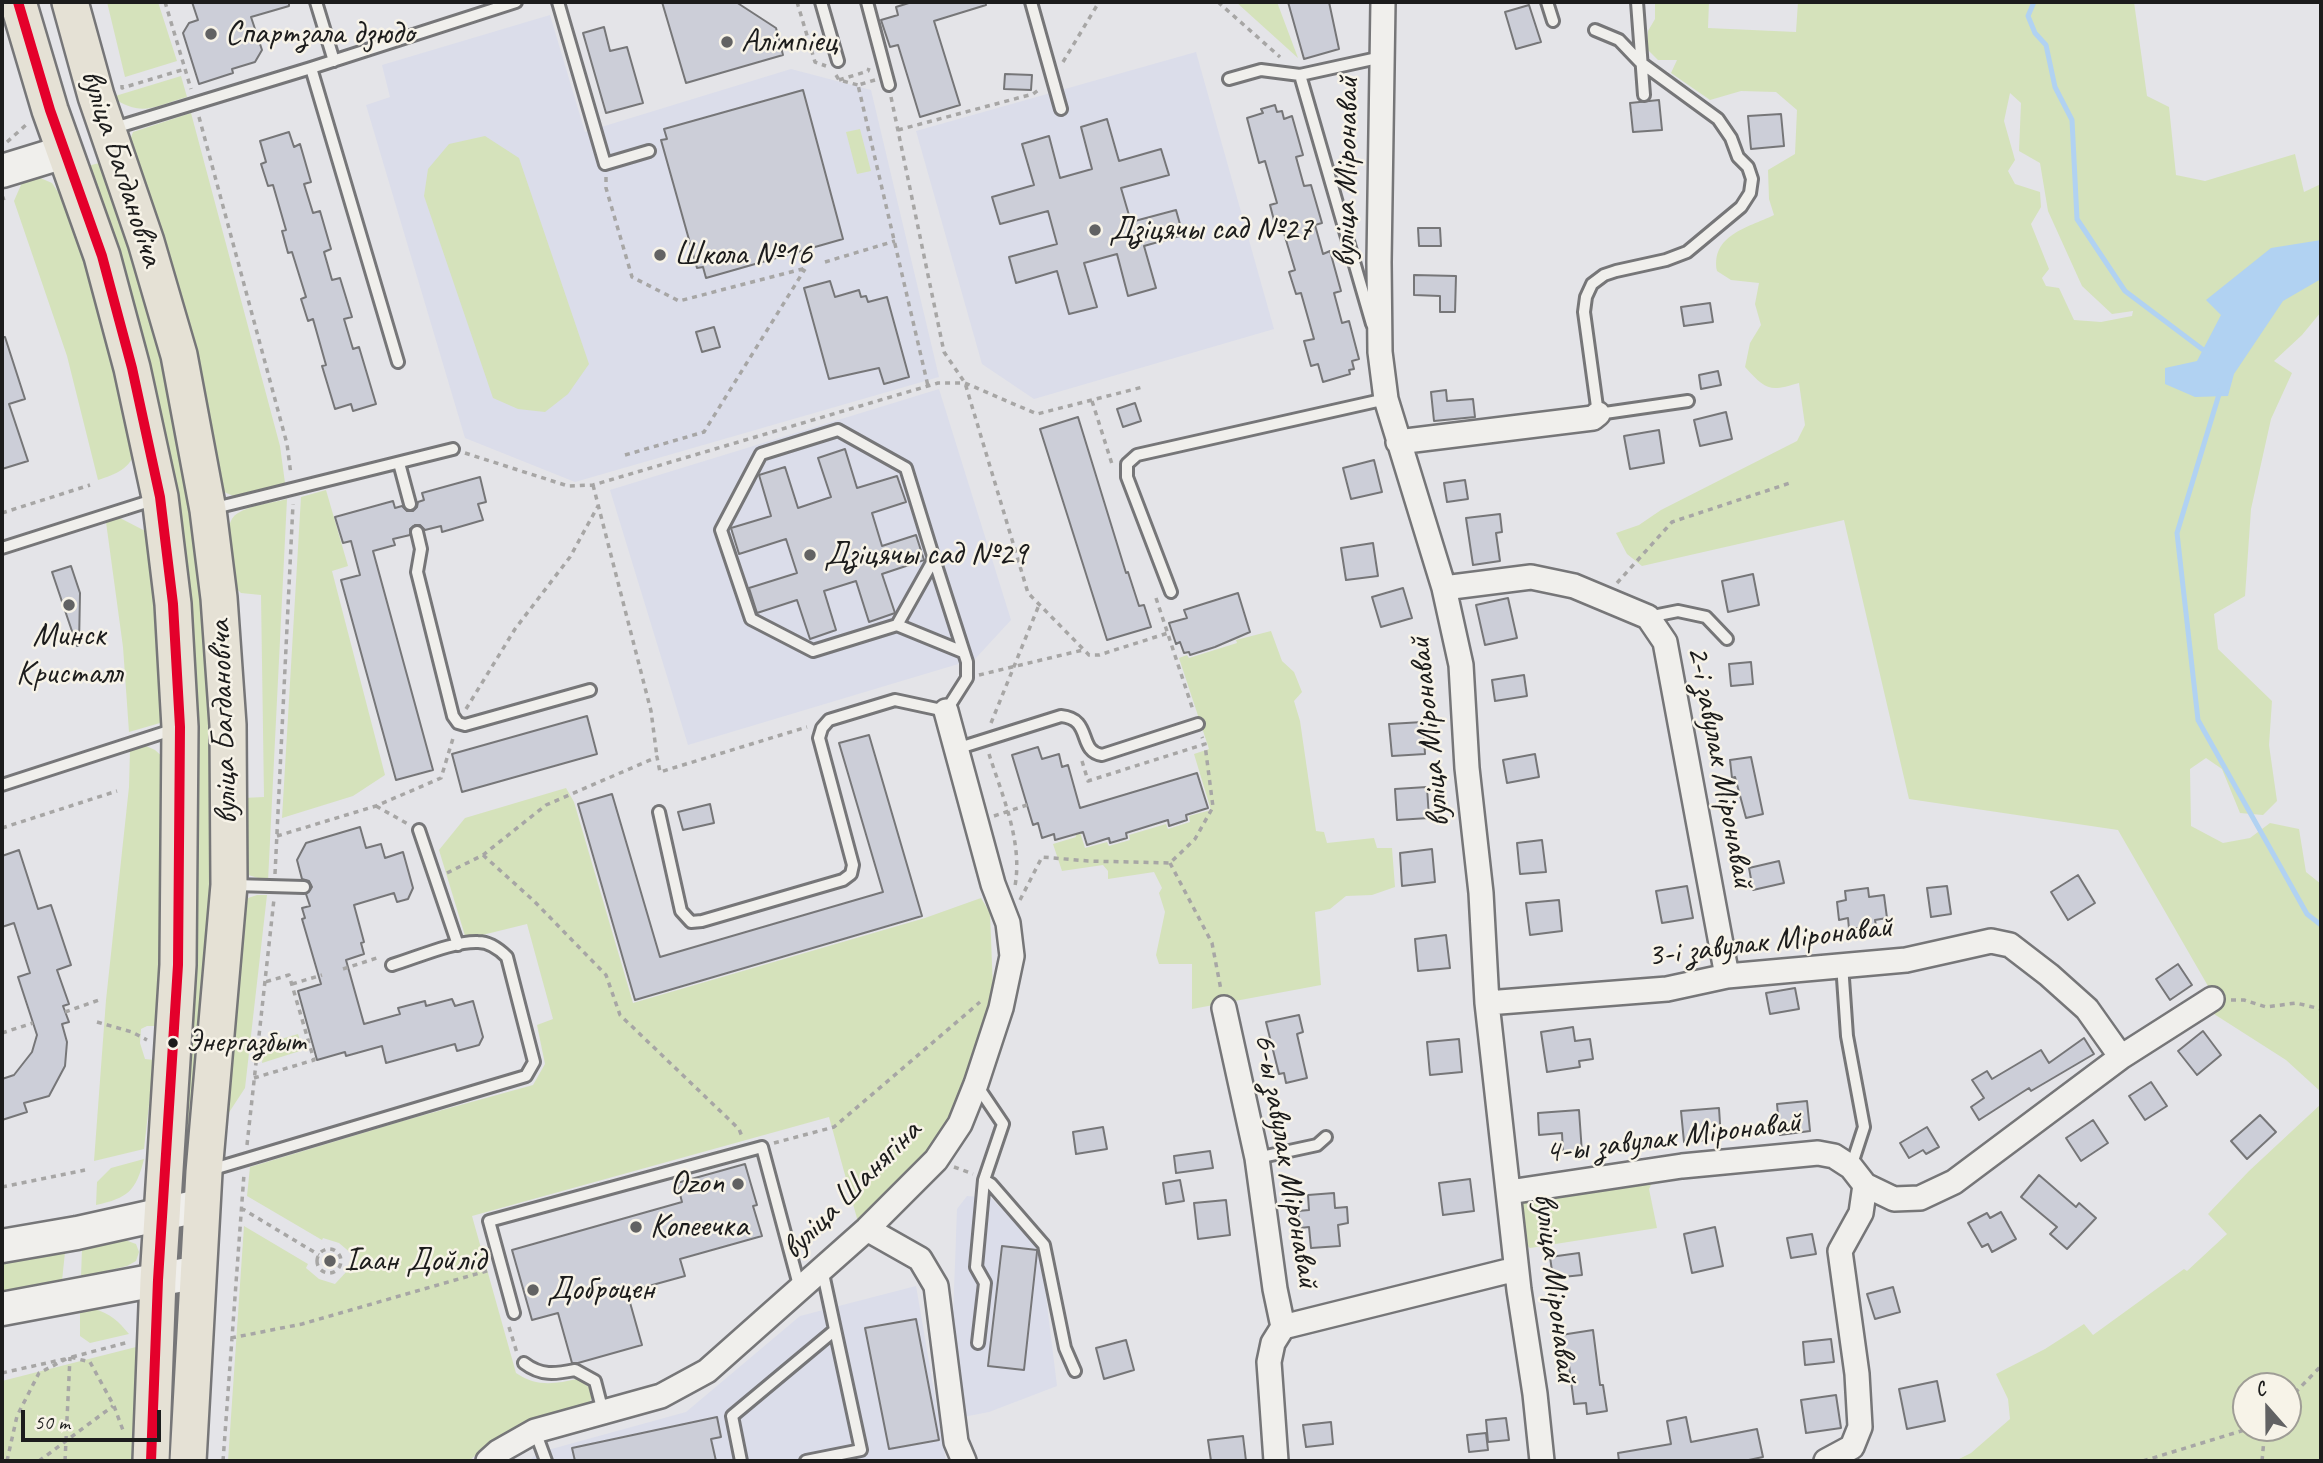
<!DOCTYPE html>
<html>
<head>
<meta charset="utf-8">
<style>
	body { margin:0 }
	#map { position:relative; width:2323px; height:1463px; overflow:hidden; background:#e4e4e8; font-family:Caveat,sans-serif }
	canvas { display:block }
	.frame { position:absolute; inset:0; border:4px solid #1c1c1c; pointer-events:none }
	.north { position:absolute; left:2232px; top:1372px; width:70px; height:70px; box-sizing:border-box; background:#f7f3e8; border:2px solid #9f9d96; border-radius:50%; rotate:339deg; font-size:19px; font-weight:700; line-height:28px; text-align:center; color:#1c1c1c }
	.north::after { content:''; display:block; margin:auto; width:24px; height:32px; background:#626263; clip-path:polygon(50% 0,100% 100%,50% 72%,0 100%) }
	.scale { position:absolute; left:21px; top:1410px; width:140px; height:32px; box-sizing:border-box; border:4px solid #1c1c1c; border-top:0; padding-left:9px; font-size:21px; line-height:24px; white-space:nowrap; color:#1c1c1c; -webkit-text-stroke:5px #f7f3e8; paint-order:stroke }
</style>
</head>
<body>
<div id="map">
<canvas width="2323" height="1463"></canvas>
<div class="frame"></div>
<div class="north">С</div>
<div class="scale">50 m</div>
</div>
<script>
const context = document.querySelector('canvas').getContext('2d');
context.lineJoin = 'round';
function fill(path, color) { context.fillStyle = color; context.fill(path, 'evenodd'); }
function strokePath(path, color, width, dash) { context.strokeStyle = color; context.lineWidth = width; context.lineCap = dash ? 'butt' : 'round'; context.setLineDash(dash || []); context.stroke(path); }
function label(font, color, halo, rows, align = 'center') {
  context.font = font + ' Caveat,sans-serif'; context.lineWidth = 5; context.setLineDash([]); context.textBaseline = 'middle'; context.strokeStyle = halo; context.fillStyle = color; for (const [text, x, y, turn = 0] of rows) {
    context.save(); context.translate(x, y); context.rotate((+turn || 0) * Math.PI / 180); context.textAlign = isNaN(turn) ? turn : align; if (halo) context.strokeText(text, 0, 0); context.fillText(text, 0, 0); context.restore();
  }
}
const built = new Path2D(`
	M550,15l35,117 206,-63 80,21 68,287 -364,105 -110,-44 -99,-333 24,-8 -8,-32z
	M1196,52l78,277 -240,70 -52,-35 -66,-233z
	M939,389l72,231 -36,39 -287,86 -78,-255z
	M967,1196l24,2 49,50 17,138 -68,26 -26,5 -10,-98 4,-110z
	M916,1286l30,175h-417l8,-8 149,-41 114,-96z`);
const green = new Path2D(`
	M107,2h51l19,59 -52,16z
	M1236,2h41l21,56z
	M1655,2h54l-1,26 88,4 2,-30h336l13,94 22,11 7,68 29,6 90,-27 9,38 17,-8v128l-19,23 -28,26 18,12 -21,46 -20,90 -6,87 -31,18 4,35 54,52 -3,44 8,56 -14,14 -23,-2 -18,-44 -16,-11 -16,11 1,57 32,17 27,-5 20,-15 29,6 7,43 15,12v208l-35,-32 -72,-46 -7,-22 1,-6 -90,-156 -209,-31 -65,-279 -202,46 -15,-12 -11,-21 23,-8 22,-15 136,-69 8,-16 -6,-42c-30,9 -33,7 -54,-16l5,-24 11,-18 -6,-21 4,-21 -28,-3 -14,-9c-6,-36 30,-43 57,-56l-5,-16 -1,-29 27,-16 2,-44 -21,-18 -35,-1 -31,9 -39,-27 6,-13h-19l-11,-11 1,-18 7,-12zM2010,93l11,10 -2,48 21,12 8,48 34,75 30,28 21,-3 -1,5 -31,6 -27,-2 -15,-32 -13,-2 -4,-8 7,-9 -18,-45 10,-17 -1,-15 -25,-8 -7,-13 7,-11 -11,-39z
	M181,76l6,21c-32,9 -45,21 -75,0z
	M191,113l89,333 5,37 -52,13 -13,-6 -91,-347 4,-11z
	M860,129l11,42 -14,3 -11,-42z
	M485,136l34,22 70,206 -21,30 -23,18 -27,-3 -25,-11 -69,-202 4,-27 21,-25z
	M99,163l6,5 62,190 40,243 8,290 -11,76 -11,165 -2,3h-5l-3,-3 9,-408 -104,-558z
	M38,177l14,6 8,12 27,66 49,189c-6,19 -20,24 -38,30l-31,-124 -53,-155 10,-23z
	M326,490l22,76 -16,5 53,204 -32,21 -71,22 19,-321z
	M287,499l-19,382 -23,-7 -2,-76 21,-1 -3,-202 -20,-2 -6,-6c-2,-18 -16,-64 3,-74 13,-8 34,-10 49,-14z
	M120,518l31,16 15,179 -6,10 -31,9 -6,-85 -17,-125z
	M1271,631l11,30 12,11 8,20 -8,9 6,20 16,110 8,1 3,11 47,-5 3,10h15l3,39 -23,8 -26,1 -16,13 -15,3 6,73 -129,24v-45h-33l-3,-9 9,-43 -6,-19 3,-5 -8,-16 -46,7v-8l-5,-6 -41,6 -9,-27 23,-7 -1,-6 4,-2 6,19 22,-6 2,4 21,-6 -1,-5 37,-11 2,5 22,-7 -1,-6 22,-6 -17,-56 15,-5 -30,-91 8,-3 2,3 48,-15 -1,-3z
	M144,745l11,5 9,8v130l-9,138h-8l-6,3 -1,14 5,16 9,1 -10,89 -50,12 12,-161 23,-213 1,-38z
	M566,788l8,14 59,201 292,-85 56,-20 9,15 3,77 -24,88 -16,40 -25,37 -70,67 -29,-105 -357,99 44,157c20,14 39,11 61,6l13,9 2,8 -2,6c-51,15 -81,23 -121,59h-241l16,-235 64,38 -2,4 13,11 16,5 12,-13 5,-17 -13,-11 -16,-5 -1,2 -75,-44 3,-29 156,-47 127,-35 12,-21 -8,-39 16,-6 -26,-95 -61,15 -27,-89 26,-32z
	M257,895h10l-22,193 -17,26 13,-209 7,-7z
	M298,1034l5,16 -41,13 2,-19z
	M2321,1104v357h-361l-1,-2 12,-6 39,-34 -2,-20 -12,-25 49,-25 39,-25 9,11 91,-66 3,2 40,-37 -19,-20 41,-43zM2246,1386h42v42h-42z
	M144,1159c-8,32 -16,39 -48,46l1,-23 14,-14z
	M1650,1177l2,6 -3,6 8,39 -127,20 -7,-6 -6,-39 4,-5z
	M125,1240l11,4 3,8 -3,9 -9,5 -46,11 1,-28z
	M65,1252l-3,29 -60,11v-29z
	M94,1309c16,4 25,13 35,25l-39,9 -10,-7v-25z
	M136,1347l-4,114h-130v-80z`);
const water = new Path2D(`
	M2321,240v39l-38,22 -49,73 -6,22 -33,1 -30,-13v-16l32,-7 24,-46 -15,-15 65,-52z`);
const stream = new Path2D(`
	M2034,2l-6,14 7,17 11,12 9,42 17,33 5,99 48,72 81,61
	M2220,391l-43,142 21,187 109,194 14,11`);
const building = new Path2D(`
	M192,2h97v4l-38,11 11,33 -7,12 -23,7 1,4 -34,11 -16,-51 6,-10 9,-3z
	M662,2h74l40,26 7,27 -97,28z
	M912,2h73l1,3 -52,16 26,84 -40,12 -22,-72 -8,2 -9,-27 17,-5 -2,-8z
	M1288,2h41l10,47 -35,10z
	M1529,5l12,37 -25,7 -11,-37z
	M604,27l6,24 17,-4 16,56 -37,10 -23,-80z
	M1005,74l27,1 -1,15 -27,-1z
	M803,90l40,149 -137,39 -3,-11 -6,1 -36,-128 6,-1 -3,-10z
	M1659,100l3,30 -29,2 -3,-29z
	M1275,105l2,7 5,-1 2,8 8,-3 11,39 -7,2 8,29 7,-1 11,38 -7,2 8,29 7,-3 11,40 -7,2 8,30 7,-2 10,38 -7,2 2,8 -5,1 1,4 -27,8 -5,-18 -7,2 -7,-25 10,-2 -13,-46 -5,1 -7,-22 6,-2 -12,-40 -6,2 -7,-27 7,-2 -12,-42 -6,2 -12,-45 16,-5 -2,-4z
	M1781,114l3,32 -33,3 -3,-33z
	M1107,119l12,42 42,-12 8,26 -48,13 10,34 45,-12 7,25 -39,11 12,42 -28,8 -11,-42 -33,9 13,44 -28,7 -12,-43 -41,12 -7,-26 48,-13 -9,-33 -48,13 -8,-27 42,-12 -12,-41 27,-8 11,42 32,-9 -11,-42z
	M289,132l5,15 6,-3 11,38 -7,2 9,29 7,-2 11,38 -7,3 8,28 8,-2 12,39 -8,2 9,30 6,-2 17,57 -23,7 -2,-7 -16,5 -13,-43 4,-1 -13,-46 -5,2 -7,-22 5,-2 -14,-45 -4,1 -6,-22 4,-1 -13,-45 -5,1 -7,-22 5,-2 -6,-21z
	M1418,228h22l1,18h-22z
	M1414,275l42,1 -1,36h-15v-16l-26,-1z
	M830,281l5,16 24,-7 2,7 5,-1 2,6 19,-5 22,80 -25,7 -5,-16 -50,11 -25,-91z
	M1710,303l3,19 -29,4 -3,-19z
	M714,327l6,20 -18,5 -6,-20z
	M2,337h3l20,62 -16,5 19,57 -26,8z
	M1718,371l3,14 -20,4 -2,-14z
	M1446,390l1,11 26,-2 2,18 -41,4 -3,-29z
	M1135,403l6,18 -18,6 -6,-18z
	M1726,412l6,27 -32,7 -6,-26z
	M1078,417l48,156 2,-1 11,34 5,-1 7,22 -44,13 -67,-211z
	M1659,430l5,33 -34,6 -6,-33z
	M845,449l12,39 40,-12 9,26 -34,11 10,33 34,-11 8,25 -42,14 13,39 -26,9 -13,-41 -32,10 12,39 -26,9 -13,-39 -40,13 -8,-25 48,-15 -11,-34 -47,15 -8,-26 40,-12 -12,-41 26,-8 13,41 33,-11 -13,-39z
	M1374,460l8,32 -31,7 -8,-31z
	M480,477l6,25 -8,2 5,16 -41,12 -1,-6 -16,4 -5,-5h-5l-5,4v6l-17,4 2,6 -22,6 60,219 -37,10 -55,-200 19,-5 -9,-34 -8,2 -8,-26 58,-16 2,7 7,-2 5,5h6l4,-4 1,-5 6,-2 -2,-7z
	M1465,480l3,19 -21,3 -3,-19z
	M1500,514l2,18 -6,1 4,28 -27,4 -7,-47z
	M1373,543l5,33 -32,4 -5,-32z
	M71,566l9,27 -1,52 -2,1 -25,-74z
	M1753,574l6,31 -31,7 -6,-31z
	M1403,588l9,30 -31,9 -9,-30z
	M1238,593l12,39 -35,15 -25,8 -1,-3 -5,1 -4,-11 -4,2 -7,-21 18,-5 -3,-8z
	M1508,598l9,40 -32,7 -9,-40z
	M1751,662l2,22 -22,2 -2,-22z
	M1524,675l3,21 -32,5 -3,-21z
	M587,716l10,38 -135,38 -10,-38z
	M1423,722l2,32 -33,2 -3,-32z
	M869,735l53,181 -287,84 -57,-196 34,-10 48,163 223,-65 -44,-149z
	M1038,747l4,12 17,-5 3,13 6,-2 12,43 117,-35 11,35 -22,7 1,5 -18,6 -1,-6 -42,13 1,5 -17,5 -1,-5 -22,7 -4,-13 -28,8 -1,-6 -12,4 -4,-15 -5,2 -21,-70z
	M1535,754l4,23 -32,6 -4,-23z
	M1751,757l12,57 -17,4 -11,-41 -3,1 -2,-18z
	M1427,787l2,31 -32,2 -2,-31z
	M710,804l4,19 -31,7 -5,-18z
	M360,827l6,21 15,-4 4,14 18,-6 10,36 -5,11 -11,3 -3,-9 -40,12 10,37 -3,1 3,11 -18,6 18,64 36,-10 -2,-6 27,-7 1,5 26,-7 3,7 18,-5 10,36 -4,8 -22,6 -2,-7 -69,19 -4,-17 -36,10 -1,-4 -28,8 -19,-69 23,-7 -19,-65 3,-1 -3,-10 8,-2 -4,-12 6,-7 -3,-6 -7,-2 -5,-19 9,-17z
	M1542,840l4,32 -26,2 -3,-31z
	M1432,849l3,33 -33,4 -2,-33z
	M19,850l19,59 13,-4 20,60 -14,5 12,34 -6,2 6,16 -7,2 5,18 -2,24 -16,30 -25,7 3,9 -25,8v-41l12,-4 18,-23 5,-17 -19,-58 12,-4 -16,-50 -12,4v-71z
	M1779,861l5,22 -31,7 -4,-22z
	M2078,875l17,28 -27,17 -17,-28z
	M1687,886l6,32 -31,5 -6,-32z
	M1947,886l4,28 -20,3 -4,-29z
	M1868,888l1,9 15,-2 3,23 -12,2 1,6 -27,3 -1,-11 -9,2 -2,-18 9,-2 -1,-9z
	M1559,900l3,31 -32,4 -4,-32z
	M1446,935l4,33 -32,3 -3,-32z
	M2178,964l14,21 -22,15 -14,-21z
	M1795,988l4,21 -29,5 -4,-21z
	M1299,1015l4,17 -6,2 10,44 -21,5 -2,-10 -5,1 -13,-52z
	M1573,1027l2,14 15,-2 3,20 -14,2 1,6 -33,5 -6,-40z
	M2203,1031l18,24 -24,20 -19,-24z
	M2084,1038l10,16 -63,37 -2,-3 -50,32 -8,-13 13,-9 -12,-18 15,-9 5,8 49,-29 8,13z
	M1459,1039l3,33 -32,3 -3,-33z
	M2151,1082l16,24 -22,14 -16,-24z
	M1807,1101l3,30 -30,4 -3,-31z
	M1719,1108l2,31 -37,3 -3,-31z
	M1579,1110l3,43 -19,1 -1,-21 -23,2 -1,-22z
	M2260,1115l16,17 -29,27 -16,-18z
	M2093,1120l15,23 -27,18 -15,-23z
	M1103,1127l4,22 -31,5 -3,-22z
	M1927,1127l12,20 -13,7 -3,-4 -14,8 -9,-15z
	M1210,1151l3,17 -37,5 -2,-17z
	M745,1164l12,41 -4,1 9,30 -82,23 5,17 -58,16 15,53 -64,18h-6l-14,-50 -26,7 -20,-70 170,-48 -5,-19z
	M2039,1175l37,32 3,-4 17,15 -29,31 -17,-15 7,-7 -36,-30z
	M1470,1179l4,32 -31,4 -4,-32z
	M1180,1180l4,21 -18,3 -3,-21z
	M1334,1193l1,15 12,-1 1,16 -10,2 2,21 -29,2 -2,-21 -9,1 -2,-17 11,-1 -1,-15z
	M1226,1200l4,35 -32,4 -4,-36z
	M2001,1212l15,27 -24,13 -4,-8 -6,3 -14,-24 19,-10 3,5z
	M1715,1227l8,39 -31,7 -8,-39z
	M1812,1234l4,20 -25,4 -4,-20z
	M1002,1246l35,4v2l-13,118 -36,-4z
	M1579,1253l3,22 -29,3 -3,-21z
	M1893,1287l7,25 -25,7 -8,-25z
	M916,1319l23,121 -50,9 -24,-121z
	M1593,1330l7,55h3l4,26 -20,3 -1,-11 -12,1 -5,-39h-4l-4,-30z
	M1831,1339l3,23 -29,3 -2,-23z
	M1126,1340l8,30 -30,9 -8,-31z
	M1937,1381l8,40 -38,8 -8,-40z
	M1836,1395l5,33 -35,5 -5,-33z
	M717,1417l4,20 -10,2 5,22h-141l-3,-13z
	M1686,1417l5,25 66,-13 6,28 -19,4h-125l-1,-8 53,-9 -4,-23z
	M1506,1418l3,22 -21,2 -2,-22z
	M1331,1422l2,22 -27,3 -3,-22z
	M1486,1433l2,17 -19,2 -2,-17z
	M1243,1436l3,25h-35l-3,-21z`);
const path = new Path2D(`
	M165,2l26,87
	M797,2l18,60 11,4
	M1218,2l62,55
	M1063,62l36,-60
	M836,75l3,5 19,5
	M839,80l29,-9 1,-3
	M875,80l-17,5 70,301
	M122,85v3l63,-19
	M891,97l53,255 21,31 63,210 61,62h10l69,-22
	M199,117l88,327 4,31
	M898,130l135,-36 7,-5
	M7,142l20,-18
	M606,177v11l26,89 47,24 127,-33
	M2,199l3,-1
	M825,262l70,-21
	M1092,401l20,63
	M465,453l103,33 25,-1 345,-102h27l72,31 106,-27
	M625,455l79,-23 101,-163
	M593,485l58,226 6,46
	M2,513l88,-28
	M1617,583l55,-61 118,-39
	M1156,598l37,112
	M979,675l104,-25
	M466,709l49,-80 55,-72 28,-51
	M991,723l48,-118
	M989,754c13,41 34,88 26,132
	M1082,761l6,20 117,-37 -3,-7
	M376,806l32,18
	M994,816l36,-12
	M2,828l115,-37
	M277,836l99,-30 65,-28 13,-43
	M483,855l51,46 72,74 14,40 119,114 4,10
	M1170,863l42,80 9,47
	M447,873l36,-18 63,-50 111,-48 3,15 147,-45
	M275,874l18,-370
	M1020,900l22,-43 46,4 82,2 25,-24 18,-32 -8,-62
	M343,969l37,-12
	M292,984l30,-9
	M2231,1000h13l22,7 30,-4 25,6
	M65,1012l34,-12
	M97,1022l35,10 15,8
	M2,1033l31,-10
	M254,1078l60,-18 -25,-85 -24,7
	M774,1143l60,-16 146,-125
	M247,1145l27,-246
	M954,1167l19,7
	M2,1187l83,-17
	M241,1208l78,47
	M317 1261a12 12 0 1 1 24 0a12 12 0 1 1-24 0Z
	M509,1327l8,26
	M231,1338l71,-14 188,-54
	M72,1357l57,-15
	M2,1373l63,-14
	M2288,1400l33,-34
	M7,1461l10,-45 22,-43 31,-16 20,5 24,44 10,27
	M39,1461l74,-55
	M65,1461l5,-104
	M223,1461l21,-287
	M2143,1461l108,-33
	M2262,1461l3,-33`);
const lane = new Path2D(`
	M316,2l18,59
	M558,2l47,162 44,-13
	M821,2l17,59
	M867,2l22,83
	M1031,2l30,107
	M1547,2l6,19
	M1637,2l7,93
	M1595,30l24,10 21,22 78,57 13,19 7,19 10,10 4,12 -2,14 -9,14 -54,45 -21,8 -50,11 -12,4 -12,9 -6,13 -2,15 14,102 90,-13
	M311,68l87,294
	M1300,75l72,249
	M1229,79l32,-9 39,5 82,-18
	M111,129l200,-61 205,-66
	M399,463l11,41
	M211,509l242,-60
	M417,532l4,17 -4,23 36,144 5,7 7,2 125,-35
	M2,548l154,-49
	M1171,592l-44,-115v-13l10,-9 249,-56
	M1648,617l30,-6 28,6 21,22
	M897,625l37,-66 -28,-91 -68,-38 -77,24 -40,76 30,89 62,32 84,-26 66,27
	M956,749l105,-33c32,3 16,35 41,39l96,-31
	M2,785l173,-56
	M659,812l22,99 10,11 11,-1 141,-41 8,-6 2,-9 -34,-127 3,-10 7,-8 66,-20 51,11 21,-33v-16l-33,-103
	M419,830l39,115
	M235,885l69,2
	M1842,964l5,72 17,91 -13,40
	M976,1084l27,40 -19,56 7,4 53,61 21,103 10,23
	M1257,1158l60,-13 9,-8
	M210,1170l316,-94 8,-14 -27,-105c-8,-8 -17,-15 -29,-15 -25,-1 -62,16 -86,23
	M514,1313l-25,-92 273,-74 38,142
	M978,1343l7,-60 -9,-16 8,-87
	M524,1363c17,13 31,11 51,7l20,11 8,31
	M535,1431l11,30
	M741,1461l-9,-45 103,-86
	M806,1461l55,-11 -39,-181`);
const street = new Path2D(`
	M1383,2l-4,260 1,90 6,47 58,189 17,77 6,103 14,125 6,110 32,287 16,104 7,67
	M1398,442l195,-24 5,-4
	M1444,588l87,-11 43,9 74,31 17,25 62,334
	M1487,1003l180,-14 60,-13 179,-16 85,-19 19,4 39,30 38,34 34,48
	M1224,1008l33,150 18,131 8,38
	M1509,1192l173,-26 136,-13 16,3 17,11 14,18 29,14 26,-1 34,-16 167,-125 91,-58
	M867,1229l53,30 16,27 20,156 8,19
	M488,1461l10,-9 37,-21 126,-35 46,-25 160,-142 69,-69 24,-36 16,-40 25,-76 11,-52 -4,-33 -15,-39 -47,-173
	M1276,1461l-7,-99 4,-19 10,-16 233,-58
	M1826,1461l26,-14 8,-20 -3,-53 -17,-123 21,-38 4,-28`);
const secondary = new Path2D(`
	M2,171l62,-19
	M2,1246l75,-13 126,-28
	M2,1309l197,-37`);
const primary = new Path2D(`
	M18,2l32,108 52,146 30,112 28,129 13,107 7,123 -2,238 -20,315 -7,181
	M70,2l26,94 50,146 33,113 29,155 11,88 9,127 1,160 -25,287 -16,289`);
const bus1 = new Path2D(`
	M18,2l32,108 52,146 30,112 28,129 13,107 7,123 -2,238 -20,315 -7,181`);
const markers = [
	[211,34,7,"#626263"],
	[727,42,7,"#626263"],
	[1095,230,7,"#626263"],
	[660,255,7,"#626263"],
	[810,555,7,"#626263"],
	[69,605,7,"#626263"],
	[173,1043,6,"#1c1c1c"],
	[738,1184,7,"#626263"],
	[636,1227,7,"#626263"],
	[330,1261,7,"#626263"],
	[533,1290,7,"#626263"]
];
const busNames = [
	["Энергазбыт",186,1043]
];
const poiNames = [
	["Спартзала дзюдо",225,34],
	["Алімпіец",741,42],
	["Дзіцячы сад №27",1109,230],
	["Школа №16",674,255],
	["Дзіцячы сад №29",824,555],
	["Минск",69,636,"center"],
	["Кристалл",69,674,"center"],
	["Ozon",724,1184,"right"],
	["Копеечка",650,1227],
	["Іаан Дойлід",344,1261],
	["Доброцен",547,1290]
];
const streetNames = [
	["вуліца Багдановіча",121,168,72],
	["вуліца Міронавай",1347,172,-89],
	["вуліца Багдановіча",224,722,-92],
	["вуліца Міронавай",1430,732,-96],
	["2-і завулак Міронавай",1720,767,79],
	["3-і завулак Міронавай",1770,942,-7],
	["4-ы завулак Міронавай",1673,1138,-7],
	["6-ы завулак Міронавай",1286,1161,80],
	["вуліца Шанягіна",852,1190,-45],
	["вуліца Міронавай",1555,1288,83]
];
fill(built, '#dbddea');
fill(green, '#d5e2bb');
fill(water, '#b1d2f2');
strokePath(stream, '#b1d2f2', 5);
fill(building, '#ccced8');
strokePath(building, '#767678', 2);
strokePath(lane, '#767678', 16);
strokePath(street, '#767678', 28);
strokePath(secondary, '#767678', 37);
strokePath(primary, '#767678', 40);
strokePath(path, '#a7a6a5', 3.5, [5, 5]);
strokePath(lane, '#f0efec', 10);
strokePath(street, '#f0efec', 23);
strokePath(secondary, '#f0efec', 32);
strokePath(primary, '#e5e1d5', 35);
strokePath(bus1, '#e4002b', 10);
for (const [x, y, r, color] of markers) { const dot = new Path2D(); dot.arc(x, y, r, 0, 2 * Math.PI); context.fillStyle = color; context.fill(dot); strokePath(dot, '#f7f3e8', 2.5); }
label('31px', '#1c1c1c', '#f7f3e8', busNames, 'left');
label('33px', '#1c1c1c', '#f7f3e8', poiNames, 'left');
label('33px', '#1c1c1c', '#f7f3e8', streetNames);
</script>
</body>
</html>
